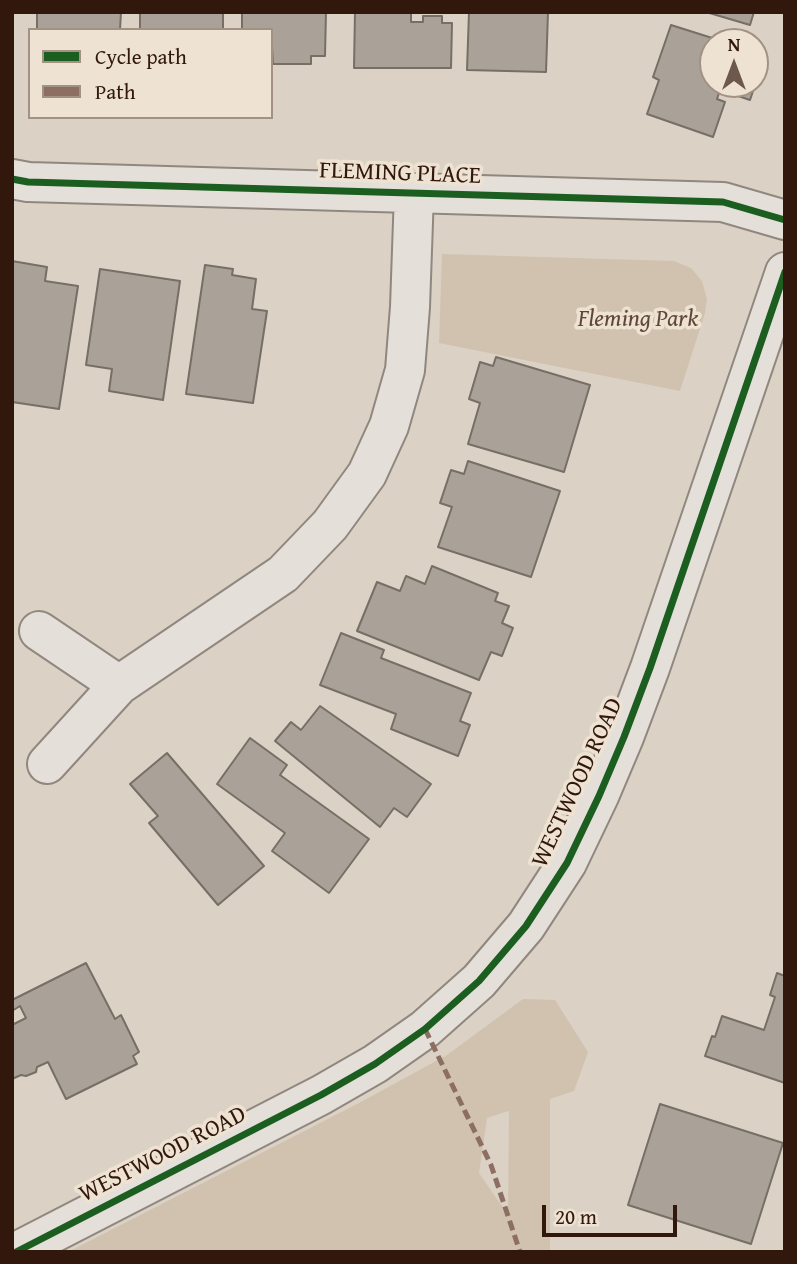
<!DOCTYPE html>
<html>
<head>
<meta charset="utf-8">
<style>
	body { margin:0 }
	#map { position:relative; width:797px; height:1264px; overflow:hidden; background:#dbd2c5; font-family:"Gentium Book Plus",serif }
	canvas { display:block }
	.frame { position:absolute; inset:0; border:14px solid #32170d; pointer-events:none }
	.legend { position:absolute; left:28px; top:28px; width:245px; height:91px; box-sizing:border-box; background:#eee3d3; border:2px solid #a39184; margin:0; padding:9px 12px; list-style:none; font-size:21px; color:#32170d }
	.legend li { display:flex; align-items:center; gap:14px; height:35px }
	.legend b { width:35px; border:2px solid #a39184 }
	.north { position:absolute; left:699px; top:28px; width:70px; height:70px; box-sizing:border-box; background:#eee3d3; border:2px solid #a39184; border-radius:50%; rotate:0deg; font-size:19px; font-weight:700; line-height:28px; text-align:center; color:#32170d }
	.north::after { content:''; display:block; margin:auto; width:24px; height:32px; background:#6d584d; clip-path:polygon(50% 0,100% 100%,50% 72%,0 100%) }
	.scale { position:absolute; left:542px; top:1205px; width:135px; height:32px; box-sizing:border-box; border:4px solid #32170d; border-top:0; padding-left:9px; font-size:21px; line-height:24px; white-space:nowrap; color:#32170d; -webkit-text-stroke:5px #eee3d3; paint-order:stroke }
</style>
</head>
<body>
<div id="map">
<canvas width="797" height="1264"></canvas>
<div class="frame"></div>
<ul class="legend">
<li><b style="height:9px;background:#1b5e20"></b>Cycle path</li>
<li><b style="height:9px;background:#8d6e63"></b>Path</li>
</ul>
<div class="north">N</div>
<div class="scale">20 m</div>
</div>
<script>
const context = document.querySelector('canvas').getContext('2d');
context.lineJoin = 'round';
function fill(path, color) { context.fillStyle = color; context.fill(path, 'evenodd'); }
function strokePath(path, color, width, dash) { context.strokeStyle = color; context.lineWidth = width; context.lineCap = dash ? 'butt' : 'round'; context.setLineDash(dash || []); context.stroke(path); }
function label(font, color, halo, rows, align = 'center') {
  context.font = font + ' "Gentium Book Plus",serif'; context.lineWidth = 7; context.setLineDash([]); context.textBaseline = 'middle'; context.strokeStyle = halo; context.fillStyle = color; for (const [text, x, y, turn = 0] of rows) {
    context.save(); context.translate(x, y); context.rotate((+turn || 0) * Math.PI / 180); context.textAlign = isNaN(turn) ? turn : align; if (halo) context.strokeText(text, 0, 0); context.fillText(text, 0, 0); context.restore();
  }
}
const green = new Path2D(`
	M442,254l232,7 17,7 11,13 5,18 -2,14 -25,78 -241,-48z
	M523,999l32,1 33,52 -14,39 -24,8v153h-482l291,-149 88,-48zM508,1111l1,1 -1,103 -29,-42 8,-55z`);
const building = new Path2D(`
	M37,12h84l-1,18h-83z
	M140,12h83v18h-83z
	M242,12h84l-1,44h-14v8h-38l-2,-34h-29z
	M355,12h56v10h12v-6h19v7h10l-1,45h-97z
	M469,12h79l-2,60 -79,-2z
	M706,12h48l-4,13z
	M671,25l38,12 25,5h-21v42h42v-35l11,4 -16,47 -30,-10 -3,9 8,3 -12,35 -66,-23 12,-34 -6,-3z
	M12,261l35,6 -2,14 33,5 -19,123 -47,-7z
	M205,265l28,4 -1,6 24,4 -4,30 15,2 -14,92 -67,-9z
	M100,269l80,12 -17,119 -54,-9 3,-22 -26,-4z
	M496,357l94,28 -26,87 -96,-28 12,-41 -11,-4 11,-37 13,4z
	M468,461l92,30 -29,86 -93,-30 14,-40 -12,-4 11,-33 13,4z
	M432,566l66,27 -3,8 14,5 -7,17 11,5 -11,28 -11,-4 -12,28 -122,-49 20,-49 23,9 6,-15 19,8z
	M341,633l43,17 -3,8 90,35 -11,28 10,4 -12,31 -67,-27 5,-15 -76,-29z
	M320,706l111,78 -24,33 -13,-9 -14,19 -105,-86 16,-19 10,8z
	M250,738l37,27 -7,10 89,64 -40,54 -57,-42 13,-18 -68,-49z
	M167,753l97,113 -46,39 -69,-82 9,-7 -28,-32z
	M86,963l29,56 6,-4 18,37 -6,4 4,8 -71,35 -18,-37 -11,5 -1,5 -10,4 -5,-1 -9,4v-54l14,-7 -6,-12 -8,5v-11z
	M777,973l8,3v107l-80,-27 7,-20 3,1 7,-21 42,14 11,-33 -5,-2z
	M660,1104l123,39 -32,101 -123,-39z`);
const minor = new Path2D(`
	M12,179l16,3 695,20 62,18
	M39,631l80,54
	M47,764l72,-79 164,-111 47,-49 37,-51 22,-48 16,-56 5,-63 4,-114
	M16,1252l305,-157 54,-31 50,-35 54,-48 47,-55 41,-63 32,-67 25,-59 26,-69 135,-396`);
const quiet = new Path2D(`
	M425,1029l66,136 29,87`);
const cycleway = new Path2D(`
	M12,179l16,3 695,20 62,18
	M16,1252l305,-157 54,-31 50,-35 54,-48 47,-55 41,-63 32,-67 25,-59 26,-69 135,-396`);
const streetNames = [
	["FLEMING PLACE",400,174,2],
	["WESTWOOD ROAD",578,783,-65],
	["WESTWOOD ROAD",163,1155,-27]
];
const parkNames = [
	["Fleming Park",638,320]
];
fill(green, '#d0c2af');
fill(building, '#aaa298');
strokePath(building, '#776e66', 2);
strokePath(minor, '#90877f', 42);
strokePath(minor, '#e4dfd9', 38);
strokePath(quiet, '#8d6e63', 5, [10, 5]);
strokePath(cycleway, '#1b5e20', 7);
label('24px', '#32170d', '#eee3d3', streetNames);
label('italic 24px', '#5f4638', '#eee3d3', parkNames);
</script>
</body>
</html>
